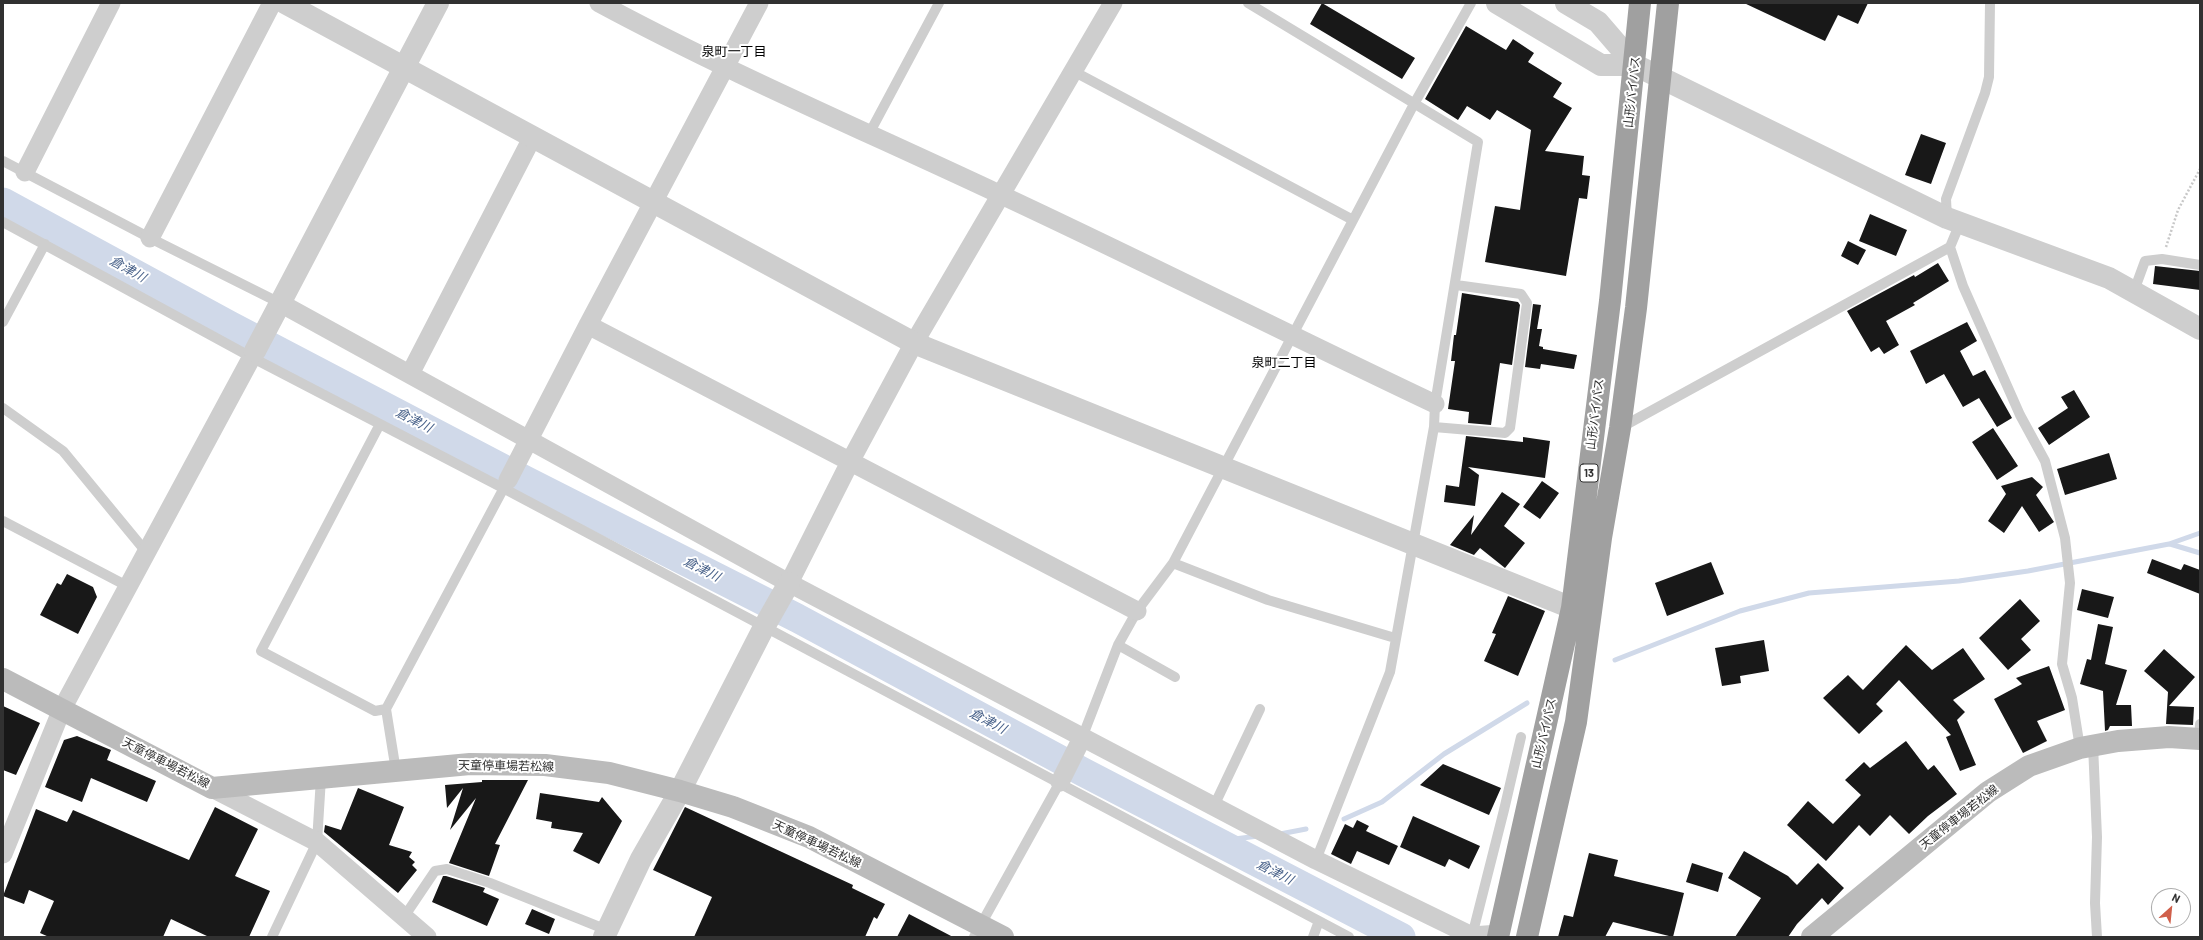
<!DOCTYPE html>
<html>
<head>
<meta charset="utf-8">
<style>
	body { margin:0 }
	#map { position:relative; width:2203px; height:940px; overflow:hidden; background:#fff; font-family:Barlow,sans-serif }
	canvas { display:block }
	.frame { position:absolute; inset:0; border:4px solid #313131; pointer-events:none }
	.north { position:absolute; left:2151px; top:888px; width:40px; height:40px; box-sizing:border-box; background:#fff; border:1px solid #adadad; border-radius:50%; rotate:27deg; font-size:11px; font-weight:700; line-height:16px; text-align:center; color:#313131 }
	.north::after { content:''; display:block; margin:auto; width:14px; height:18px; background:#d05f4a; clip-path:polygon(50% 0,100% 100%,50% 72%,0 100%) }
</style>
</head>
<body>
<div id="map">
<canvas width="2203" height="940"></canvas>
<div class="frame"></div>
<div class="north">N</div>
</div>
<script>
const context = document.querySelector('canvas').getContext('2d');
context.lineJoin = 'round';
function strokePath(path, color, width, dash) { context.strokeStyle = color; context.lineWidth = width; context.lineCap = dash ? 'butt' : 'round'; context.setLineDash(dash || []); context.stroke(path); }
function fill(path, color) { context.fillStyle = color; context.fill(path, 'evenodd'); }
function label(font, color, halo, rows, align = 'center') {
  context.font = font + ' Barlow,"Noto Sans JP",sans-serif'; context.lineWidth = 4; context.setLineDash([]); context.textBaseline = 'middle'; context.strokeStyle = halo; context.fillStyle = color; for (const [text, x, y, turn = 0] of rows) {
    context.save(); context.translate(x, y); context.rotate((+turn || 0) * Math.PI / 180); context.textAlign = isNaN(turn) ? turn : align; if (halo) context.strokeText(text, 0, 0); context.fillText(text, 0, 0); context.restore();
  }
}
const stream = new Path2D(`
	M2170,544l30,9
	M1615,660l125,-49 69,-18 150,-12 69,-10 141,-27 31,-11
	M1344,819l38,-17 62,-48 83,-51
	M1280,834l26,-5
	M1219,841l39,-5`);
const river = new Path2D(`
	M3,202l226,123 296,155 272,138 286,154 318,165`);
const building = new Path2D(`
	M1322,3l93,55 -13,21 -92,-55z
	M1744,3h124l-10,21 -20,-9 -13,26z
	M1466,26l40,24 7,-11 21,14 -6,9 34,21 -9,14 19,11 -27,43 39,5 -2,19 8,1 -3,23 -8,-1 -13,78 -81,-14 10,-56 25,4 11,-80 -34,-20 -7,10 -23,-14 -9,14 -33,-21z
	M1921,134l25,9 -15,41 -26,-9z
	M1870,214l37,16 -11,26 -37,-15z
	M1848,241l18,9 -8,15 -17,-9z
	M1938,263l11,18 -36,22 2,2 -29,16 13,24 -15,9 -5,-7 -8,5 -24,-41 67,-36 1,2z
	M2155,266l45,5v19l-47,-6z
	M1462,293l56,9 2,3 -8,60 -12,-2 -9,62 -23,-2 1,-11 -21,-3 7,-48h-4l3,-26h2z
	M1533,304l8,1 -4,24h5l-3,17 4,1v2l34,6 -3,14 -33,-5 -1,5 -15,-2z
	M1967,322l10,19 -17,10 13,25 12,-6 27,48 -15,9 -18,-29 -16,9 -19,-33 -18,10 -16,-33z
	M2074,390l16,27 -41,28 -11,-17 30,-20 -7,-11z
	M1993,428l25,38 -21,14 -25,-38z
	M1466,436l57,6v-5l27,4 -5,37 -77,-11 11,8 -4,31 -31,-4 2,-17 13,2z
	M2109,453l8,26 -52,16 -8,-26z
	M2032,477l11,10 -7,8 18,27 -15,10 -17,-26 -18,27 -16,-12 18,-27 -5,-8z
	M1542,481l17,12 -19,26 -17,-12z
	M1502,492l18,12 -16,22 21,17 -20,25 -25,-20 -6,7 -24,-10 24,-30 -3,20z
	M2152,559l29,11 3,-6 16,6v24l-53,-21z
	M1711,562l13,32 -57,22 -12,-33z
	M67,574l26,13 4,10 -19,37 -38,-19 17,-32 4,2z
	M2082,589l32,8 -6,21 -31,-8z
	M1508,596l37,15 -27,65 -34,-15 12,-27 -4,-1z
	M2020,599l20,22 -19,18 10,11 -23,20 -29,-32z
	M2098,624l15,3 -8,37 22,6 -11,35h15l1,21h-22l-2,4 -3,1 -2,-40 -23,-7 7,-25 4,1z
	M1764,640l5,31 -29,5 1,7 -19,3 -7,-38z
	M1906,645l26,25 31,-22 22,31 -32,21 12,12 -8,8 19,45 -16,6 -14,-34 5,-2 -52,-55 -23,24 7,7 -24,23 -36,-36 25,-23 15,15z
	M2164,649l31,28 -26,29 25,1 -1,18 -27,-1 2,-32 -24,-21z
	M2049,666l16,44 -28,11 10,20 -24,12 -29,-54 28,-15 -6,-6z
	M3,706l37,17 -24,52 -13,-5z
	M77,736l34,14 -4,10 49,21 -9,21 -56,-24 -9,24 -37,-15 19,-47z
	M1906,741l22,29 6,-5 23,29 -29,22 -19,18 -19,-19 -20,21 -11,-11 -33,36 -39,-36 21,-24 25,23 28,-29 -16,-15 19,-18 6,6z
	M1443,764l58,24 -12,27 -69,-30z
	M482,780h46l-33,64 5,1 -11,31 -40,-13 27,-65 -26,32 13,-42 -16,20 -2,-23 37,-3z
	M358,788l46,19 -15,38 23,7 -3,5 6,5 -3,3 5,5 -19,23 -74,-61 1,-7 16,5z
	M540,793l59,9 3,-5 20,24 -23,43 -26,-13 10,-18 -32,-5 1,-6 -16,-3z
	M215,807l43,22 -23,47 35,15 -21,46h-40l-38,-18 -8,18h-114l-9,-4 14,-32 -25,-11 -5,14 -21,-8 33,-87 31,13 6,-12 116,50z
	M685,807l168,78 -1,3 33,16 -8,15 -3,-2 -9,20h-171l18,-40 -59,-27z
	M1413,816l67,30 -11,23 -20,-10 -4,8 -45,-20z
	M1357,820l12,6 -3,5 32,15 -9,19 -32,-14 -6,13 -20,-10 14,-30 8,4z
	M1744,851l44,25 9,9 21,-22 26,25 -16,17 -6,-7 -25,26 -9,13h-53l26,-39 -33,-20z
	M1589,853l29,7 -4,16 70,17 -11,44 -60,-15 -8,15h-47l6,-22 9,2z
	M1692,863l31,10 -5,19 -32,-10z
	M443,876h3l39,12 -2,4 16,7 -12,27 -55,-24z
	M532,909l23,10 -6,15 -24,-10z
	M909,914l44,23h-56z`);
const path = new Path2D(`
	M2166,247l12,-37 22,-41`);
const service = new Path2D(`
	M1248,3l230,139 -43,262 -1,23 -44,245 -74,188
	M1073,71l280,149
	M869,134l70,-131
	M3,161l147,77 130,65
	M1947,218l-1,-19 39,-106 4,-16 1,-74
	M3,222l248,135 252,131 846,449
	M1950,247l13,39 57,129 25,46 20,77 5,45 -8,81 10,34 8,50
	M2134,291l11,-30 17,-2 38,6
	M3,322l42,-78
	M3,408l60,43 84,102
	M380,424l-119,227 114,60 11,-2
	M1434,427l71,6 5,-5 17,-125 -6,-9 -65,-9
	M1620,428l330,-181 10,-24
	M3,521l126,66
	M1173,563l95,37 127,38
	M1118,645l57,32
	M1082,738l36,-93 19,-34 36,-48 241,-459 57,-101
	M2199,739l1,-15
	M2093,745l4,92 -2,66 2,34
	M396,771l-10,-62 121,-227
	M1214,806l46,-97
	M404,917l31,-46 12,-2 43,14 117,47
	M1472,936l32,-126 17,-73
	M272,937l45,-95 4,-64
	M974,937l86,-155
	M1313,937l6,-16`);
const minor = new Path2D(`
	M599,3c130,70 266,128 400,191 146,68 290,141 436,210
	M25,172l86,-169
	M150,238l122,-235
	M280,303l509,280 527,277 156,76 27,-2
	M588,325l549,286
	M410,374l123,-238
	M508,480l80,-155 171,-322
	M789,583l62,-123 63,-117 199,-340
	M1060,782l22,-44
	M212,788l105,54 110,95
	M3,854l59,-145 193,-358`);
const tertiary = new Path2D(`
	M285,3l629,340 658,265
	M1497,3l104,62h34
	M1566,3l32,19 37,43 312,153 162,60 91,51
	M255,351l183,-348
	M604,937l37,-78 39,-68 84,-164 25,-44`);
const secondary = new Path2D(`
	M3,679l209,109 258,-24 75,1 64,8 71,18 53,16 76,30 194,100
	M1812,937l176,-145 41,-26 51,-18 38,-7 51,-4 31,2`);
const trunk = new Path2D(`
	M1498,937l74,-329 38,-307 30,-298
	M1527,937l49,-215 25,-184 19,-110 16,-120 32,-305`);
const shields = [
	[1589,473,18]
];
const shieldNames = [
	["13",1589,473]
];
const streetNames = [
	["山形バイパス",1632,92,-84],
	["山形バイパス",1595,414,-83],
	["山形バイパス",1544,733,-77],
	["天童停車場若松線",166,763,27],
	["天童停車場若松線",506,766,1],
	["天童停車場若松線",1959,817,-38],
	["天童停車場若松線",817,844,25]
];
const neighbourhoodNames = [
	["泉町一丁目",734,52],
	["泉町二丁目",1284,363]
];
const waterNames = [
	["倉津川",128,269,29],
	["倉津川",414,420,27],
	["倉津川",702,569,27],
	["倉津川",988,721,28],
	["倉津川",1275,872,27]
];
strokePath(stream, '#d0d9e9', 5);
strokePath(river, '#d0d9e9', 29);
fill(building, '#181818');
strokePath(path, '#c8c8c8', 2.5, [2, 2]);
strokePath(service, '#cecece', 10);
strokePath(minor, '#cecece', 19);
strokePath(tertiary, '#cecece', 22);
strokePath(secondary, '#bbb', 22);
strokePath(trunk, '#a0a0a0', 22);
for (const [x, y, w] of shields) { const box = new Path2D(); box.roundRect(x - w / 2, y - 9, w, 18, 3); context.fillStyle = '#fff'; context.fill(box); strokePath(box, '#313131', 1); }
label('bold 11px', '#313131', null, shieldNames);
label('12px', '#313131', '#fff', streetNames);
label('13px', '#000', '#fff', neighbourhoodNames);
label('italic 13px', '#486189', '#fff', waterNames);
</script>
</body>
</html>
